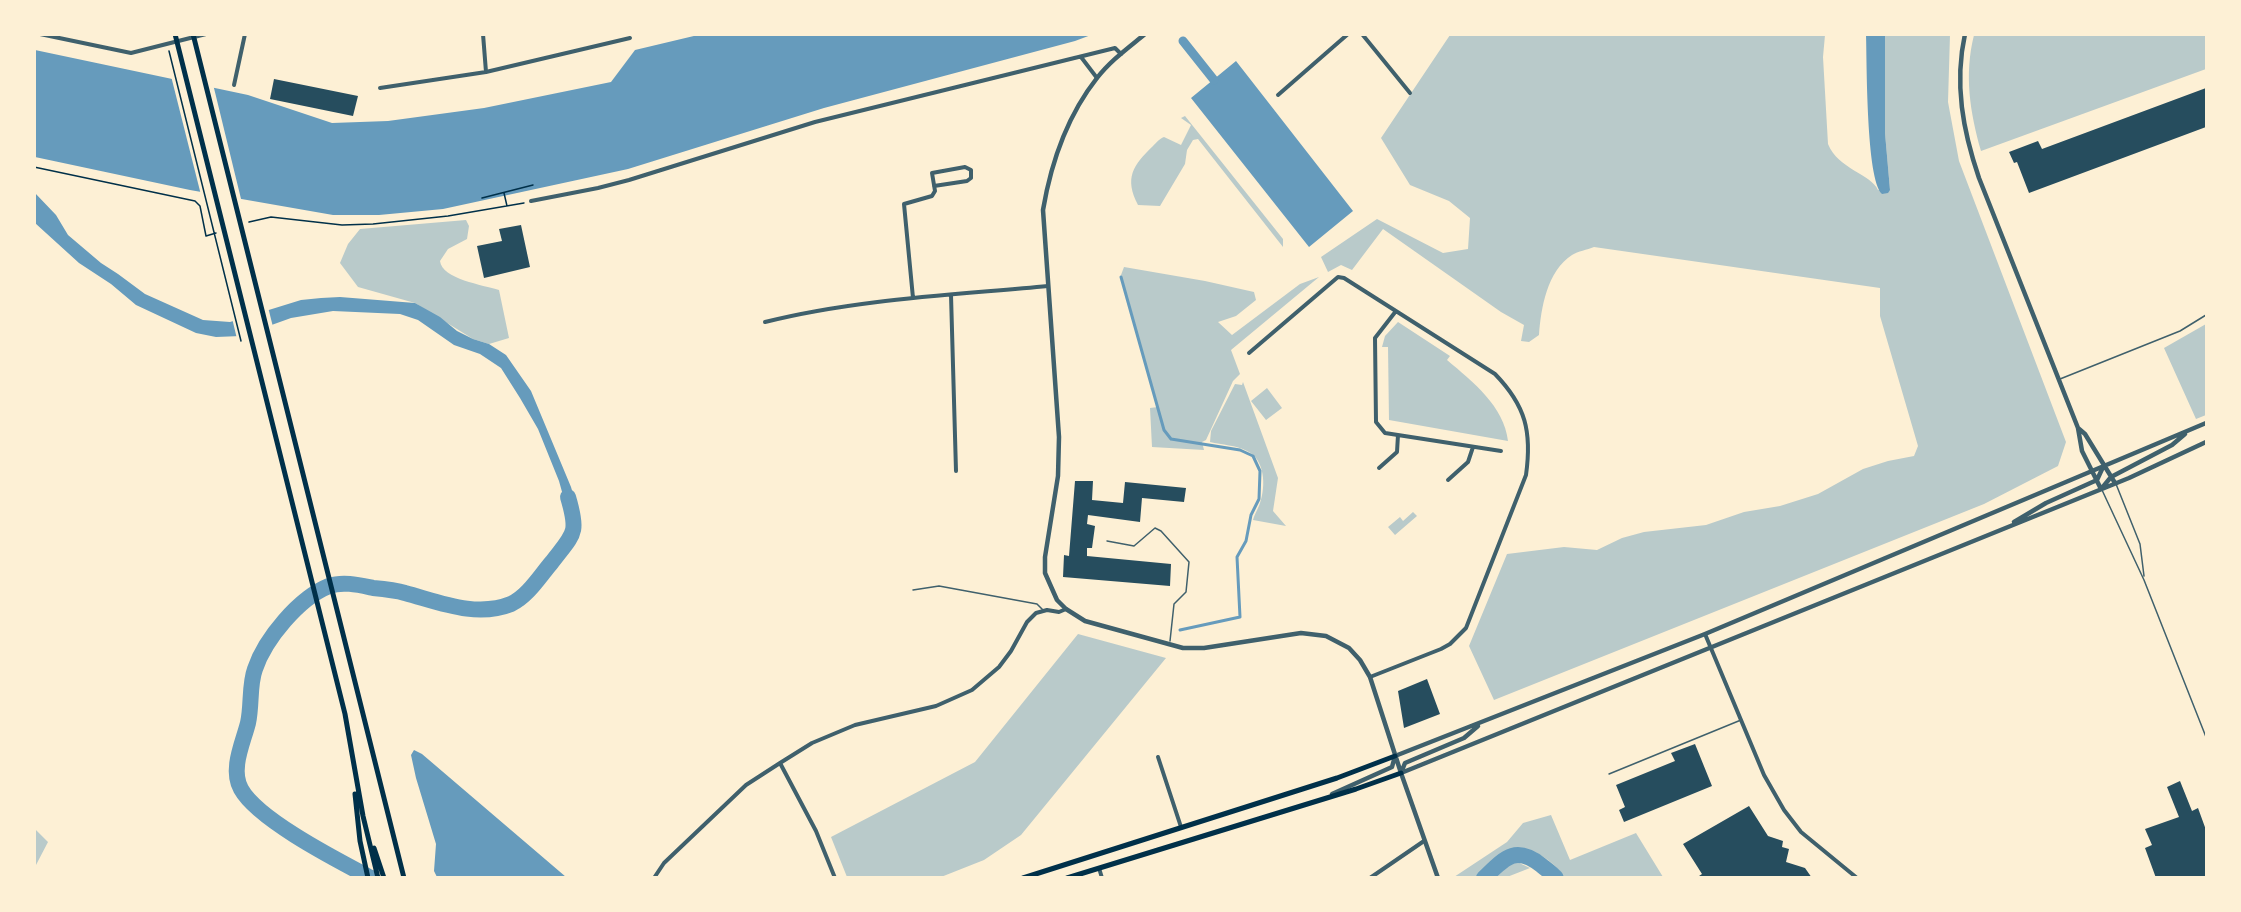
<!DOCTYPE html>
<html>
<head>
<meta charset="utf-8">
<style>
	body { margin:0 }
	#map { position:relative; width:2241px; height:912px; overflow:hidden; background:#fdf0d5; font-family:Karla,sans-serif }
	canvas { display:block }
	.frame { position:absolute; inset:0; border:36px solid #fdf0d5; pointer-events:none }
</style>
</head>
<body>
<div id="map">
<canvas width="2241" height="912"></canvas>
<div class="frame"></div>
</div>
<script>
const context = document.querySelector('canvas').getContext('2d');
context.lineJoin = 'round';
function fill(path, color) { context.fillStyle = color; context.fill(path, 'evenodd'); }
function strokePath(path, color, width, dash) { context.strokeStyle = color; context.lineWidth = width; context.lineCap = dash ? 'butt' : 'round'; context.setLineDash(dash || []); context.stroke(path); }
const green = new Path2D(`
	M1450,35h375l-2,22 5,87c10,25 43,30 50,46h12l-5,-57v-98h65l-2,67 11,59 107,281 -8,24 -74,38 -490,196 -25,-54 38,-92 57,-7 33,3 25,-12 22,-6 62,-7 38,-13 36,-6 38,-12 45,-25 25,-8 26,-5 4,-10 -38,-130v-28l-286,-41c-7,3 -16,4 -22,8 -25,16 -31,53 -33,80l-10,7 -8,-1 3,-16 -23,-13 -118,-83 -31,41 -11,-5 -13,7 -7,-15 56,-38 66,34 25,-4 2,-31 -21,-17 -39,-16 -29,-47z
	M1974,35h232v34l-225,82c-11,-39 -17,-76 -7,-116z
	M1185,116l98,123v8l-85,-108 -5,1 -6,10 -2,14 -25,42 -22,-1c-14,-27 -5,-40 15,-59 4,-4 6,-7 11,-9l17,8 10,-20 -10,-7z
	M466,220l3,6 -2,13 -19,10 -8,12c2,18 43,24 59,29l10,48 -20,6 -16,-5 -58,-36 -57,-16 -18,-24 8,-19 12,-15z
	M1124,267l81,14 49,11 2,8 -20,16 -18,6 14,13 68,-51 19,-7 -88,73 9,24 -7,7 -27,59 -4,2 2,8 -52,-3 -2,-39 8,-1 -37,-132z
	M1398,322l52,34 -3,4c26,22 57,46 61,81l-119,-21 -1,-73h-6l3,-11z
	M2206,324v91l-10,4 -32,-71z
	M1243,382l35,96 -5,33 13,15 -33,-6c2,-7 5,-11 7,-17 6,-17 5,-44 -13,-52 -11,-6 -25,-6 -37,-9l1,-11 24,-47 7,1z
	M1267,388l15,20 -16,12 -15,-19z
	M1413,512l4,4 -22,19 -7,-8 12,-10 3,4z
	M1078,634l88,24 -145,177 -37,25 -43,17h-94l-16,-40 144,-75z
	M1551,815l19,45 66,-27 27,44h-98c-9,-13 -35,-34 -53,-27 -12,5 -23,18 -33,27h-25l53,-35 16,-19z
	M34,828l14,14 -12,23h-2z
	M1515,861l15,7 -23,9h-17l12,-11z`);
const water = new Path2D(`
	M698,35h393l-16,6 -251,67 -196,61 -185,40 -64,6h-46l-143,-25 -155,-33v-107l213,45 84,28 56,-2 96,-13 127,-26 24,-32z
	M1866,35h19v98l5,57 -2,3 -6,1c-16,-15 -15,-132 -16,-159z
	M1236,61l117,150 -44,36 -118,-149z
	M35,193l21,22 12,20 33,28 17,11 27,20 58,26 27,2 71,-22 20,-2 19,-1 75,6 25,14 17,14 16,8 16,5 17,11 25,36 40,96 9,31 -11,-1 -10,-36 -21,-52 -18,-31 -19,-30 -21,-14 -26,-9 -36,-25 -18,-6 -67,-3 -42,7 -50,18 -25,1 -20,-4 -60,-28 -25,-21 -32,-21 -44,-40z
	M414,750l8,4 144,123h-129l-3,-6 2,-27 -20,-66 -5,-23z`);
const pier = new Path2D(`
	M171,76l42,8 29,119 -41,-8z
	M268,307l5,20 -36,12 -5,-21z`);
const stream = new Path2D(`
	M1121,277l43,153 7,9 69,11 13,6 7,15 -1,28 -8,16 -5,26 -9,16 3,60 -60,13`);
const canal = new Path2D(`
	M1183,41l31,39`);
const river = new Path2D(`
	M371,878c-32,-17 -113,-58 -130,-89 -11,-20 2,-46 7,-66 4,-18 1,-38 7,-54 10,-30 44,-71 74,-83 14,-5 30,-1 44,2 11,1 22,2 32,5 34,9 71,25 106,11 17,-8 29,-28 41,-42 22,-29 27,-28 16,-65
	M1484,878c21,-20 31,-33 57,-13 5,4 11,8 15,13`);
const building = new Path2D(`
	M274,79l84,17 -5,20 -83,-17z
	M2206,88v39l-177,66 -12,-31 -3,1 -5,-11 29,-11 4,8z
	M521,225l9,42 -46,11 -7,-32 25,-5 -3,-12z
	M1075,481h18l-1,19 31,3 2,-21 61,6 -2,14 -42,-4 -2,24 -52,-7 -1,9 8,2 -3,22h-5v8l84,8 -1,22 -107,-9 1,-22 5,1z
	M1427,679l13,35 -36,14 -6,-37z
	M1695,744l17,42 -88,36 -5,-12 6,-3 -9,-22 59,-24 -4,-8z
	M2180,781l12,30 6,-3 8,22v48h-50l-11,-30 7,-3 -7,-16 34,-12 -12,-30z
	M1749,806l19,30 15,5 -1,6 7,2 -3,13 19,6 7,10h-116l6,-4 -19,-30z`);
const path = new Path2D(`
	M169,51l72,290
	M34,167l161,34 5,5 6,30 10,-3
	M504,193l3,13
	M482,198l51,-13
	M249,222l22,-5 71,8 31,-1 75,-8 76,-13`);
const service = new Path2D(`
	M2060,379l120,-48 26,-16
	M2116,484l24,60 4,32
	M2102,490l42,90 62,157
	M1107,541l27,5 21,-18 6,3 28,31 -3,30 -12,12 -4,37
	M913,590l26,-4 98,18 6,6
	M1609,774l132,-54`);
const minor = new Path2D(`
	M40,34l91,19 75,-19
	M483,34l3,38
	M1362,34l48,59
	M1081,57l16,21
	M234,85l11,-51
	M380,88l106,-16 144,-34
	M1278,95l70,-61
	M531,201l67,-13 31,-8 186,-58 300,-74 6,6
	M951,295l5,176
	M913,298l-9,-94 28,-8 3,-5 -3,-18 33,-6 6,3v8l-4,3 -33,5
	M1396,311l-21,27 1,84 9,11 116,18
	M765,322c92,-23 189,-27 283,-36
	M1249,353l89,-76 6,1 151,96c31,32 37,58 31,101l-60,153 -16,16 -9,5 -71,28
	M1379,468l18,-16 1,-17
	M1448,480l20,-18 5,-15
	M1705,634l59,141 20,35 17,22 56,46
	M1158,757l23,70
	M780,763l36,68 19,47
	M1099,868l3,10
	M654,878l10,-15 82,-78 34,-22 32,-20 43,-18 81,-19 36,-16 27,-23 12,-16 16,-29 9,-9 11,-3 12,2 7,-3
	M1370,878l54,-37`);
const tertiary = new Path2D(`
	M1145,34c-17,14 -35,27 -48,44 -30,38 -46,85 -54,132l16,227 -1,39 -13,81v16l12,27 9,9 19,12 98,27h21l97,-15 25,3 23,12 11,12 10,17 31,96 37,105
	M1965,34c-11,50 -2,97 14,144l99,250 4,23 19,38
	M2078,428l7,6 30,49
	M2102,488l9,-11 61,-32 13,-11
	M2014,522l32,-19 51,-23 6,-13
	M1395,756l310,-122 501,-211
	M1401,773l728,-295 77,-36
	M1401,773l4,-10 59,-25 14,-12
	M1332,794l60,-27 3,-11`);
const secondary = new Path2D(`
	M175,34l170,680 18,102 15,62
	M193,34l211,844
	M355,794l5,47 8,37
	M374,848l10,30
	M1023,878l314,-100 58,-22
	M1067,878l289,-89 45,-16`);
fill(green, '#b9caca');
fill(water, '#669bbc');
fill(pier, '#fdf0d5');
strokePath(stream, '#669bbc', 3);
strokePath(canal, '#669bbc', 9);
strokePath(river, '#669bbc', 16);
fill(building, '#264d5e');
strokePath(path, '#003049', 1.5);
strokePath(service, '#3f606c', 1.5);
strokePath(minor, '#3f606c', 4);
strokePath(tertiary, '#3f606c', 4.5);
strokePath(secondary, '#003049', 5);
</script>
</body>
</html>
